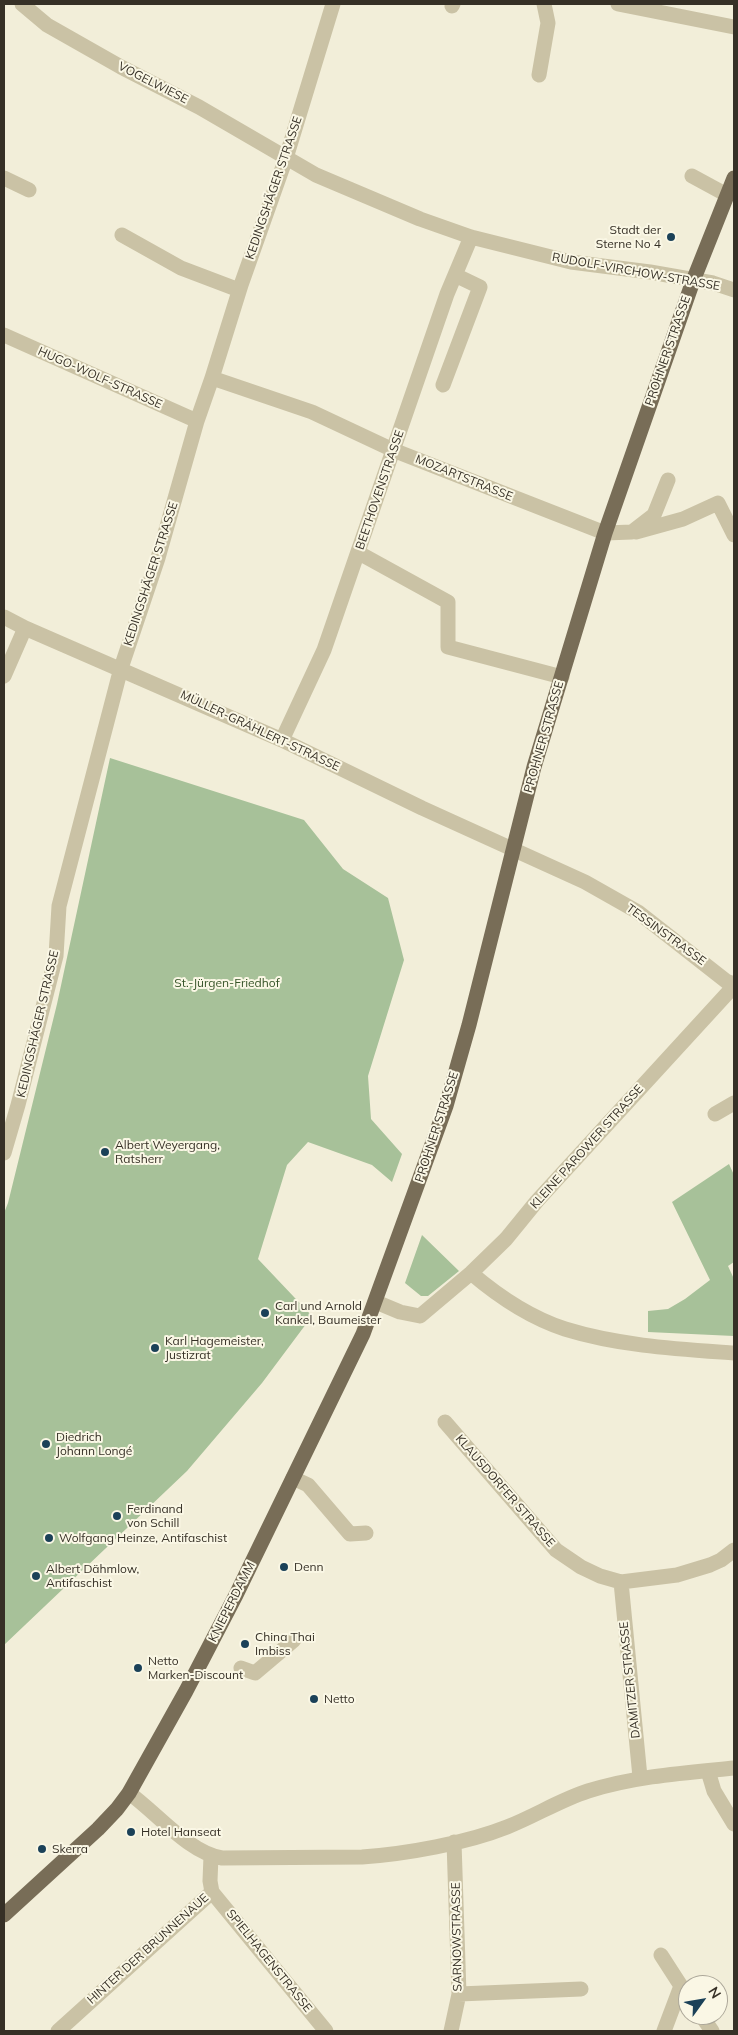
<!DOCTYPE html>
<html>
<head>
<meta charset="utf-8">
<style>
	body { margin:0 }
	#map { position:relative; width:738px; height:2035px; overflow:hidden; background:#f2eed9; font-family:Mulish,sans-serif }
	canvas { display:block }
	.frame { position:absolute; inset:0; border:5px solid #363026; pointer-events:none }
	.north { position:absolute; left:678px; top:1975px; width:50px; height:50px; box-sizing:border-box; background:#faf7e5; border:1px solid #aca799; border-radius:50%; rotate:58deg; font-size:14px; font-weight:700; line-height:20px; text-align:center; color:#363026 }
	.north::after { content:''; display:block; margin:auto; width:18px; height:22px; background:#1b4158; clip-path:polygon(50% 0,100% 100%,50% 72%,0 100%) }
</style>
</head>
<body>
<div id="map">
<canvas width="738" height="2035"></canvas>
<div class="frame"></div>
<div class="north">N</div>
</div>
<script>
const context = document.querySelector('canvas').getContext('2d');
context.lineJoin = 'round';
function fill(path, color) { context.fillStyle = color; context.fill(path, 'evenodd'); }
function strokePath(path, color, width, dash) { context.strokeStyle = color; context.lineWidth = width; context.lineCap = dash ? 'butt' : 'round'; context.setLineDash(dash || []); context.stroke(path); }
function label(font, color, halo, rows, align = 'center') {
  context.font = font + ' Mulish,sans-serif'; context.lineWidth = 4; context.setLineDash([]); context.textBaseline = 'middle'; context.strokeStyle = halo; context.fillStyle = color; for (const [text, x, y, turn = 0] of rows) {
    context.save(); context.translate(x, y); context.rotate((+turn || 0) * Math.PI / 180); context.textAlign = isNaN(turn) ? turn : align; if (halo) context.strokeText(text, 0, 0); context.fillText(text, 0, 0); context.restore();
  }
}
const green = new Path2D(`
	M110,758l194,62 39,49 45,29 16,62 -36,116 3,43 31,35 -10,28 -20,-17 -64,-23 -21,23 -29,94 54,57 -50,67 -75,88 -183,174v-432l4,-10 49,-199z
	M729,1164l5,11v87l-6,4 6,13v57l-86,-4v-21l20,-2 17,-10 25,-19 -38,-78z
	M422,1235l37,36 -31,25h-7l-16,-13z`);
const minor = new Path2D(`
	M22,4l25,21 74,42 78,40 117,68 104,44 51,18 100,25 79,10 63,11 21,7
	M618,4l116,23
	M452,6l1,-2
	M539,75l9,-52 -4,-19
	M692,176l35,19
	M4,178l25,12
	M122,235l59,33 58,22
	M4,335l193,86
	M212,378l100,34 81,38 212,83 27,-1 22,-17 14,-35
	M443,385l37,-98 -25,-12
	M636,532l47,-13 35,-16 16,32
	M359,553l89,49v45l114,30
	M4,617l21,11 257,112 140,68 163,74 53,30 88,69 8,3
	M4,676l21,-48
	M282,740l42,-90 123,-356 24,-57
	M715,1114l19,-11
	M4,1153l14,-48 38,-149 3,-50 62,-238 37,-110 39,-137 15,-43 29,-93 45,-127 47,-154
	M471,1273c27,23 60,45 94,56 55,17 113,20 169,24
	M376,1302l24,10 20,4 51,-43 35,-34 31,-38 197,-215
	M445,1422l111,128 25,17 19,9 21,6 56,-7 33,-10 11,-5 13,-10
	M293,1478l15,7 42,49 16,-1
	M621,1582l19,195
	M241,1668l14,5 39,-33
	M708,1771l6,20 20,33
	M129,1793c28,20 60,60 93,65l140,-1c44,-3 105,-14 145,-30 28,-11 53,-27 81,-36 49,-15 95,-18 146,-23
	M211,1856l-1,25 2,11 114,139
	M661,1955l20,31
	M459,1994l122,-5
	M701,2015l11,16
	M58,2031l154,-139
	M451,2031l8,-37 -5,-152
	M664,2031l17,-45 7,10`);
const major = new Path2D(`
	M4,1915l94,-86 19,-20 12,-16 57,-102 50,-96 127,-261 83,-228 23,-81 65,-258 71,-234 88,-252 41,-103`);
const markers = [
	[671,237,5,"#1b4158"],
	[105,1152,5,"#1b4158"],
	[265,1313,5,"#1b4158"],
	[155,1348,5,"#1b4158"],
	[46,1444,5,"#1b4158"],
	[117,1516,5,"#1b4158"],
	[49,1538,5,"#1b4158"],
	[284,1567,5,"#1b4158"],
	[36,1576,5,"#1b4158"],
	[245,1644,5,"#1b4158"],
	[138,1668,5,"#1b4158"],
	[314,1699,5,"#1b4158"],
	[131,1832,5,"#1b4158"],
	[42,1849,5,"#1b4158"]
];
const streetNames = [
	["VOGELWIESE",153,83,27],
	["KEDINGSHÄGER STRASSE",274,188,-71],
	["RUDOLF-VIRCHOW-STRASSE",636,272,10],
	["PROHNER STRASSE",668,351,-71],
	["HUGO-WOLF-STRASSE",100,378,24],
	["MOZARTSTRASSE",464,478,22],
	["BEETHOVENSTRASSE",380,490,-71],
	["KEDINGSHÄGER STRASSE",151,574,-72],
	["MÜLLER-GRÄHLERT-STRASSE",260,731,25],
	["PROHNER STRASSE",544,737,-74],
	["TESSINSTRASSE",666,935,36],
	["KEDINGSHÄGER STRASSE",38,1024,-77],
	["PROHNER STRASSE",437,1127,-72],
	["KLEINE PAROWER STRASSE",587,1147,-48],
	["KLAUSDORFER STRASSE",505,1491,49],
	["KNIEPERDAMM",232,1602,-63],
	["DAMITZER STRASSE",630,1680,-96],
	["SARNOWSTRASSE",457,1937,-91],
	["HINTER DER BRUNNENAUE",148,1949,-42],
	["SPIELHAGENSTRASSE",269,1961,51]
];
const poiNames = [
	["Stadt der",661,230,"right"],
	["Sterne No 4",661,244,"right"],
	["Albert Weyergang,",115,1145],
	["Ratsherr",115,1159],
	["Carl und Arnold",275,1306],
	["Kankel, Baumeister",275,1320],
	["Karl Hagemeister,",165,1341],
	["Justizrat",165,1355],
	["Diedrich",56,1437],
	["Johann Longé",56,1451],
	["Ferdinand",127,1509],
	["von Schill",127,1523],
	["Wolfgang Heinze, Antifaschist",59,1538],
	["Denn",294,1567],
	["Albert Dähmlow,",46,1569],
	["Antifaschist",46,1583],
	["China Thai",255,1637],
	["Imbiss",255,1651],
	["Netto",148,1661],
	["Marken-Discount",148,1675],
	["Netto",324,1699],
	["Hotel Hanseat",141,1832],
	["Skerra",52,1849]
];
const parkNames = [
	["St.-Jürgen-Friedhof",227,983]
];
fill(green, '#a7c199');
strokePath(minor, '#cac2a5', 15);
strokePath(major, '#786d57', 15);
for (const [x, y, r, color] of markers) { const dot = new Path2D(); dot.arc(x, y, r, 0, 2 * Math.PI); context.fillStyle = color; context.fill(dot); strokePath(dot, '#faf7e5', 2); }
label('12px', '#363026', '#faf7e5', streetNames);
label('12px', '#363026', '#faf7e5', poiNames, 'left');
label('12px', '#375529', '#faf7e5', parkNames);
</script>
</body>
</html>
